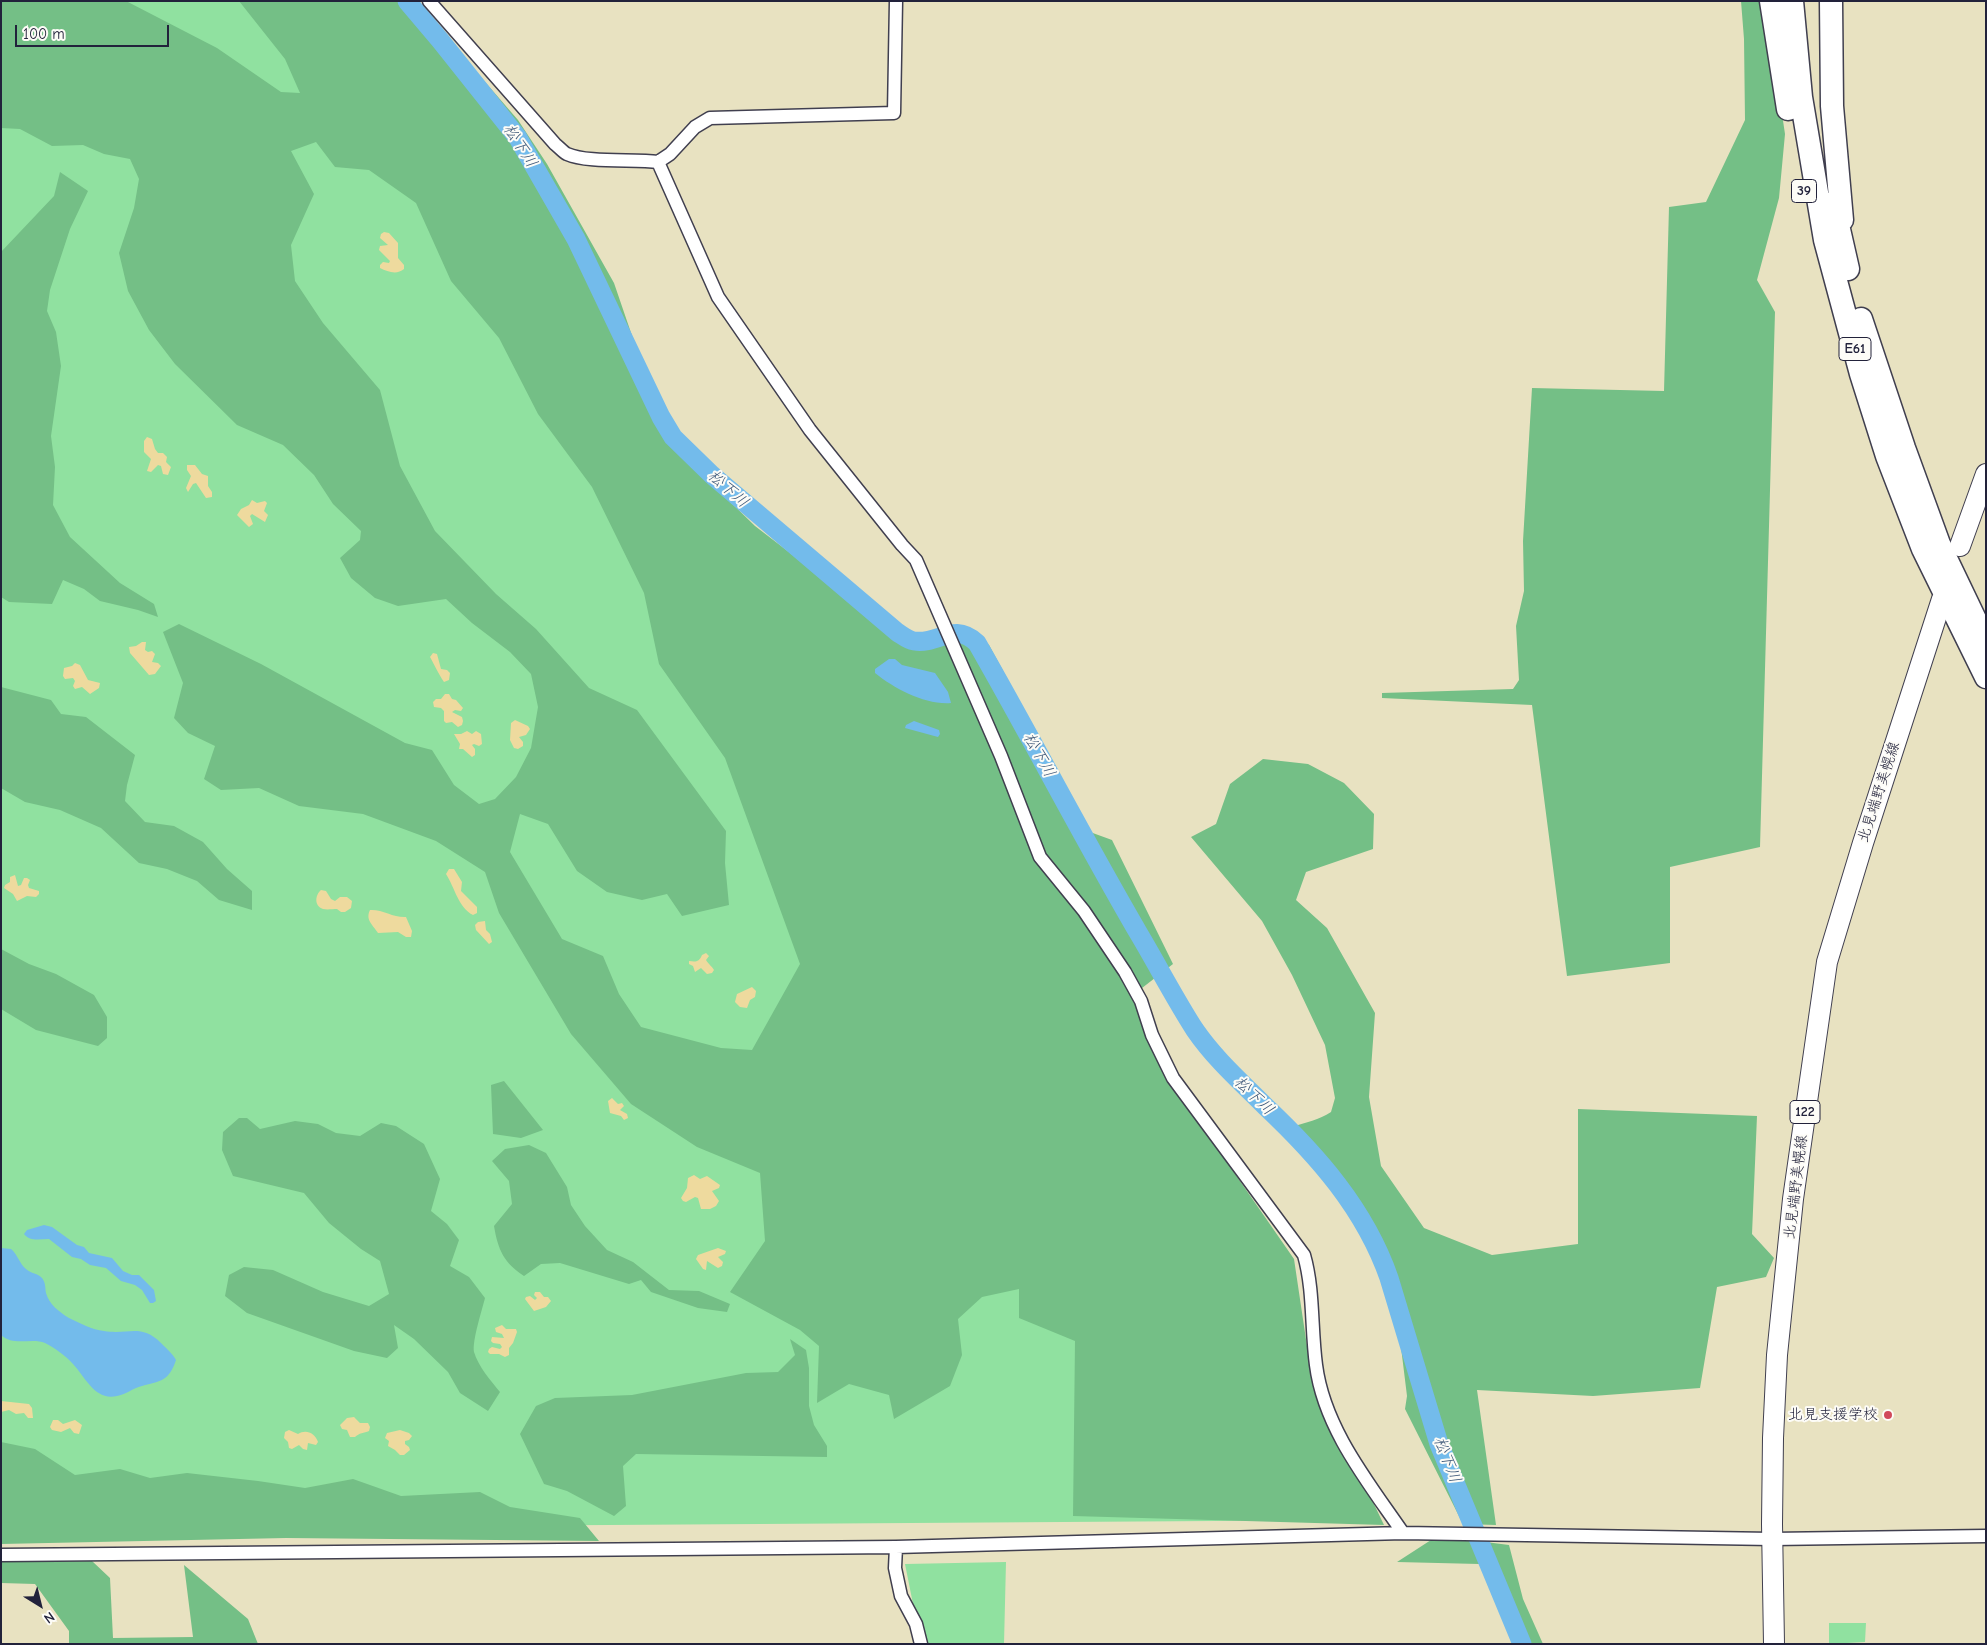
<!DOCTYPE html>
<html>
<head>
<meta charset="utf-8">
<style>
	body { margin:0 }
	#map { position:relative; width:1987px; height:1645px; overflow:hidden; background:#e8e2c1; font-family:"Comic Neue",sans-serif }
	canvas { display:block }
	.frame { position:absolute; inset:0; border:2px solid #22223b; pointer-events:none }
	.north { position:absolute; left:15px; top:1580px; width:50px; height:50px; -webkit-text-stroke:4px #fdfcf7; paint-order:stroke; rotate:144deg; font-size:14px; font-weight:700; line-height:20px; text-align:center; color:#22223b }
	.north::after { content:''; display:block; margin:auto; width:18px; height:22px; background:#22223b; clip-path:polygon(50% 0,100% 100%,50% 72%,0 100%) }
	.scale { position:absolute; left:15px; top:25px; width:154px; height:22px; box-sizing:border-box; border:2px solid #22223b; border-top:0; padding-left:6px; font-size:15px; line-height:18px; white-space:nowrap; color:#22223b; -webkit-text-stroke:4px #fdfcf7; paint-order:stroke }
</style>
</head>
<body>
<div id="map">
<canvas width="1987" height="1645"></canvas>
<div class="frame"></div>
<div class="north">N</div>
<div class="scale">100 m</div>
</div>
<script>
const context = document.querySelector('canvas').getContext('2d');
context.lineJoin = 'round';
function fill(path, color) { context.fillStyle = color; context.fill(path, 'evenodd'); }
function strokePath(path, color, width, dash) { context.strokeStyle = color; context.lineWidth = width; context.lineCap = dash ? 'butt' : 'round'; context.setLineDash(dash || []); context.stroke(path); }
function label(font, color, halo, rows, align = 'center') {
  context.font = font + ' "Comic Neue","Klee One",sans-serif'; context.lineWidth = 4; context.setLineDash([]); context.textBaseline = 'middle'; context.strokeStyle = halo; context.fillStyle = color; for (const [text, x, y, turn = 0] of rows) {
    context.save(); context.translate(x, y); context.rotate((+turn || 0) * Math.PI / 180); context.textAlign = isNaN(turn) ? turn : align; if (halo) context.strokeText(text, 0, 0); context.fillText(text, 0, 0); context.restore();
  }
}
const green = new Path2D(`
	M1,1h293l85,94 663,1162 324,263 -1365,9z
	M1006,1562l-2,82h-79v-7l-12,-33 -8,-40z
	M1829,1623h37l-1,19 -36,2z`);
const forest = new Path2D(`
	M1,1h125l91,47 64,44 19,1 -15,-34 -46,-58h176l103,119 29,44 67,119 54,158 87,85 159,122 26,-9 24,-12 25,18 101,187 22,8 61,124 -40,31 55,111 106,153 17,114 16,53 45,74 12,25 -311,-9 2,-175 -56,-23v-29l-37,8 -24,22 4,36 -12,31 -56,33 -5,-24 -40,-11 -32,19 2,-57 -19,-16 -70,-38 35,-51 -5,-68 -63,-26 -66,-43 -60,-70 -72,-121 -14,-41 -49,-31 -73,-27 -64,-8 -40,-18 -38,2 -17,-11 11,-33 -27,-13 -14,-15 9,-35 -20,-51 16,-8 82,40 144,79 27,7 22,35 25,19 16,-5 21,-22 15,-29 7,-41 -7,-33 -21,-22 -38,-29 -26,-24 -48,7 -23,-8 -24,-20 -11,-20 20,-18 1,-9 -28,-27 -19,-29 -31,-30 -46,-20 -62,-61 -26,-34 -21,-39 -9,-38 15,-45 5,-29 -9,-20 -26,-5 -21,-9 -31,1 -32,-17 -19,-1zM316,142l19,25 34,3 47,33 35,78 48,57 39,76 54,73 52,106 15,71 66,94 75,206 -48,86 -31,-2 -80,-21 -22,-33 -16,-38 -41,-17 -52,-87 10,-38 28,10 29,47 30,21 35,8 25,-6 15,22 47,-11 -4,-42 1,-32 -89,-121 -48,-22 -53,-59 -40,-35 -61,-63 -35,-65 -20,-76 -57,-67 -28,-42 -4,-36 23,-51 -23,-43z
	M1741,1h24l20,133 -6,64 -22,82 18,32 -15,535 -90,20v96l-103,13 -35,-271 -150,-7v-5l131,-4 6,-9 -3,-54 8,-35 -1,-50 9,-153 132,3 5,-184 37,-5 39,-82 -1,-81z
	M60,172l28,19 -18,38 -20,61 -3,21 9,21 5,34 -10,70 4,31 -2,38 17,32 50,46 34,21 4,13 -20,-7 -38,-9 -16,-12 -21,-9 -11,24 -43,-2 -8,-5v-345l53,-56z
	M1,687l50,13 10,14 25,3 49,38 -8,30 -2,16 20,21 29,4 29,16 24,27 25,22v19l-33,-10 -22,-19 -30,-12 -28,-6 -38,-35 -41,-18 -35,-8 -24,-14z
	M1263,759l45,5 36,19 30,31 -1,35 -67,23 -10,28 31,28 48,85 -6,84 12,69 43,62 68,27 86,-11v-135l179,7 -5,118 22,24 -8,19 -49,10 -17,101 -107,8 -116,-6 19,135 -33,-1 -58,-115 2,-13 -8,-65 -18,-77 -89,-127c14,-5 27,-7 39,-15l4,-14 -10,-53 -33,-70 -30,-54 -71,-84 25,-13 14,-40z
	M1,949l28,15 27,10 38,21 13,22v21l-9,8 -62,-16 -35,-21z
	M504,1081l39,49 -22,8 -28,-4 -2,-49z
	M239,1118h8l13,11 35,-8 23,3 18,9 24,3 21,-13 15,3 28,18 16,35 -9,32 16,13 12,16 -9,26 19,11 16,21c-3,12 -13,43 -11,54 4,14 17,29 26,40l-12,19 -28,-18 -12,-21 -34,-33 -20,-14 4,23 -11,10 -33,-7 -107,-38 -22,-17 4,-21 15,-8 29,3 50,22 46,14 20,-12 -9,-33 -19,-12 -32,-26 -25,-30 -71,-17 -11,-26 1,-18z
	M529,1145l17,8 21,34 4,18 14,21 22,24 26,12 36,28 30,1 31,13 -3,8 -29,-4 -47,-16 -10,-12 -12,4 -69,-21 -19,1 -17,12c-20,-13 -26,-26 -30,-50l18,-22 -3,-23 -17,-20 13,-12z
	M790,1339l16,11 3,18v38l5,19 13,21v11l-191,-3 -13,12 3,40 -12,10 -47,-25 -23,-7 -24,-50 16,-28 19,-8 77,-3 114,-22 32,-1 17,-17z
	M1,1442l34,7 40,26 45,-6 30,9 37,-5 71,8 47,7 48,-9 48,17 79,-4 30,15 70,11 19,23 -313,-3 -285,6z
	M1431,1540h39l39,5 14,54 20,45h-26l-38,-80 -82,-2z
	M92,1561l18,17 3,60 80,-1 -9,-72 64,54 10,25h-189v-13l-34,-47 -34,-1v-21z`);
const sand = new Path2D(`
	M384,232l5,1 9,10v15l6,7v4c-7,6 -16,3 -24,-1v-3l3,-3 6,1 1,-2 -11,-11 1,-4 8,-1 -8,-7 1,-4z
	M147,437l5,2 3,10 3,4h5l4,4 -1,5 5,5 -3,8 -5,-1 -2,-8 -3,-1 -7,7 -4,-1 4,-12 -7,-7v-11z
	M187,465h8l7,9 6,2v10l4,6v5l-6,1 -10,-15 -3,1 -5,8 -2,-4 5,-12 -4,-6z
	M252,500l5,3 8,-2 2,2 -3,8 4,4 -3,7 -13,-8 -2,2 3,8 -4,3 -12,-12 4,-6 8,-4z
	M142,642h4l-1,8 3,2 4,-1 3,3 -3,8 6,1 3,3 -6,8 -6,1 -19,-22 -1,-6 7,-1z
	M433,653l4,1 4,15 6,1 3,3 -1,7 -5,2c-6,-9 -9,-16 -14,-25z
	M75,663l5,2 8,15 12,3 -1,5 -9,6 -8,-7 -7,2 -2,-3 2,-5 -2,-3 -8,1 -2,-3 1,-8 8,-2z
	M445,694h4l3,5 4,1 7,8 -2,3 -6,-1 -3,2 10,5 1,4 -1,4 -4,2 -6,-5 -6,1 -2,-2v-10l-3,-3 -7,-1 -1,-5 3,-3h5z
	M515,720l13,6 2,3 -4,6 -7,2 4,5v4l-5,3 -4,-1 -4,-8 1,-17z
	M467,731l5,3 4,-3 5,3 1,10 -3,2 -5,-2 -2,1 3,4v6l-3,2 -9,-8h-4l1,-5 -6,-10h7z
	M449,869h5l8,13 -1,9 16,16v6l-4,2c-15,-8 -18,-27 -27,-41z
	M15,875l3,11 3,-1 3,-7h3l3,2 -2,5 1,3 10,3v3l-3,3 -9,-1 -10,5 -4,-7 -9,-6 1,-3 5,-3v-5z
	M321,890l5,1 5,8 4,2 5,-4h7l5,4 -1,7 -6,4h-4l-4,-3c-4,0 -10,1 -14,0 -9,-3 -8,-14 -2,-19z
	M370,910c12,-1 24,8 36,7l6,14 -1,6h-5l-8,-5 -20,1c-5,-8 -13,-13 -8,-23z
	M485,921l1,9 4,4 2,8 -3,2 -13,-14 -1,-5 3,-3z
	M706,953l3,3 -3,4c3,5 6,6 8,10l-2,3 -5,1 -6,-6 -6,4 -2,-6 -4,-2v-3c7,1 10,1 13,-6z
	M752,987l4,4 -1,6 -5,3 -3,8 -7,-1 -5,-5 2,-8z
	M612,1098l6,6 4,-1 2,3 -4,4 7,4 1,4 -4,2 -3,-4 -11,-3 -2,-12z
	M694,1175l6,4 7,-3 13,9 -1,3 -7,3 7,10 -3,5 -6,3h-9l-3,-11 -3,-1 -9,5 -3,-1 -2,-3 6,-10 1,-10z
	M718,1248l8,3 -1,3 -7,3 5,5 -1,4 -4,2 -11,-7 -1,9 -3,-1 -7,-10 2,-4z
	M535,1292h5l4,5h4l3,4 -5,6 -12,4 -9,-12 1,-2 4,-1 5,4 2,-2 -3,-3z
	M502,1325l4,4h10l1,3 -4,11 -4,5v7l-4,2 -6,-3h-9l-2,-2 1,-3 3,-2 8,2 2,-2 -2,-3 -7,-1 -2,-2 1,-4 12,1 -2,-4 -6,-2 -1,-4z
	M1,1401l28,3 3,4 1,10h-5l-4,-5 -8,1 -7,-4 -8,2z
	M354,1417l6,6h8l2,4 -1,4c-5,2 -10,2 -14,6h-5l-3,-7 -5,-1 -2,-4 7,-7z
	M53,1420h5l5,4 12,-4 7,5 -3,9 -5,-1 -4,-5 -9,4 -9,-2 -2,-3z
	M289,1430l9,4c8,-5 17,-1 20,8l-2,3 -8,-2 -1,7 -4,-1 -4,-4 -7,4 -3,-1 -1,-6 -4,-4 1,-6z
	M400,1430l9,3 3,3 -3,4 -4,1v3l4,3 1,3 -6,5h-4l-5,-5 -7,-4 1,-5 -4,-3 2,-5z`);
const water = new Path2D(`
	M889,659h6l7,6 33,8 13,19 3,11c-26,2 -56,-14 -76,-30v-4z
	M914,721l25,9 1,4 -2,3 -33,-9 1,-3z
	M44,1225l8,2 25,18 7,2 5,6 23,5 11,13 9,4h7l15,15 2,11 -3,2h-3l-8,-13 -7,-5 -14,-4 -15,-13 -16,-3 -9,-6 -9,-2 -23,-18c-9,0 -19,3 -25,-5l3,-4z
	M1,1248l10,1c7,6 8,14 15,20 5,5 12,4 16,9 4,5 3,10 4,15 3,11 13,19 23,25 11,5 23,12 35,13 25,4 37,-8 57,12 6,6 11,10 15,17 -7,21 -15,21 -34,26 -9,2 -17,9 -25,10 -22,5 -31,-18 -44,-32 -7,-8 -18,-16 -28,-21 -13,-6 -31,4 -44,-8z`);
const river = new Path2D(`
	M407,1l33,39 78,98 58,101 85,178 12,20 39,38 185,157c5,3 11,8 17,9 25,4 39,-20 63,2 55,96 106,195 162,291 19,32 36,65 56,96 20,29 45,51 70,76 52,49 100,103 124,172l50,166 83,200`);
const street = new Path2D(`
	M429,1l126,143c4,3 8,8 12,10 20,9 66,5 91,8l12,-8 25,-27 15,-9 184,-5 2,-112
	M658,162l60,135 92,133 92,115 14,15 85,196 39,101 44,54 41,61 16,29 11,34 21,43 131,177c10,35 7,73 12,110 8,63 52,117 87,168
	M896,1547l-1,21 6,28 15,28 5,20
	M1,1555l895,-8 507,-14 369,6 214,-3`);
const primary = new Path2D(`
	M1960,546l26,-72
	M1774,1644l-2,-120 1,-86 4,-83 16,-156 34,-237 36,-119 79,-244`);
const highway = new Path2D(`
	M1771,1l17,108
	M1792,1l9,96 24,143 36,134 26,82 36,93 63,128
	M1831,1l1,105 10,114
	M1833,203l15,66
	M1861,319l43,129 35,96 47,98`);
const markers = [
	[1888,1415,5,"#d1495b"]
];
const shields = [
	[1804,191,25],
	[1855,349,32],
	[1805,1112,30]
];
const shieldNames = [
	["39",1804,191],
	["E61",1855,349],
	["122",1805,1112]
];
const streetNames = [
	["北見端野美幌線",1879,792,-72],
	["北見端野美幌線",1796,1187,-83]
];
const poiNames = [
	["北見支援学校",1878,1415]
];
const waterNames = [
	["松下川",520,146,57],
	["松下川",728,489,41],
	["松下川",1039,755,61],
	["松下川",1254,1096,44],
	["松下川",1447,1460,69]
];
fill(green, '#90e1a0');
fill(forest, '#74bf86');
fill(sand, '#eeda9e');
fill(water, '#73bbeb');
strokePath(river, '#73bbeb', 19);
strokePath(street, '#403f4f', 15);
strokePath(primary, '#403f4f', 22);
strokePath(highway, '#403f4f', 25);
strokePath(street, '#fff', 12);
strokePath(primary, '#fff', 20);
strokePath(highway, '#fff', 22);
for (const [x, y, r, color] of markers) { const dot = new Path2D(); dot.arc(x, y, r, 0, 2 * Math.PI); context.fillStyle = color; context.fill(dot); strokePath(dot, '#fdfcf7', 2); }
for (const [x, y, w] of shields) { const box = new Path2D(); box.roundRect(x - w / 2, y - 11.5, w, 23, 4); context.fillStyle = '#fdfcf7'; context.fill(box); strokePath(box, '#22223b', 1); }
label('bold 14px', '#22223b', null, shieldNames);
label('15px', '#22223b', '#fdfcf7', streetNames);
label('15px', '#22223b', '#fdfcf7', poiNames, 'right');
label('italic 16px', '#3e5879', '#fdfcf7', waterNames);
</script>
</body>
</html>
